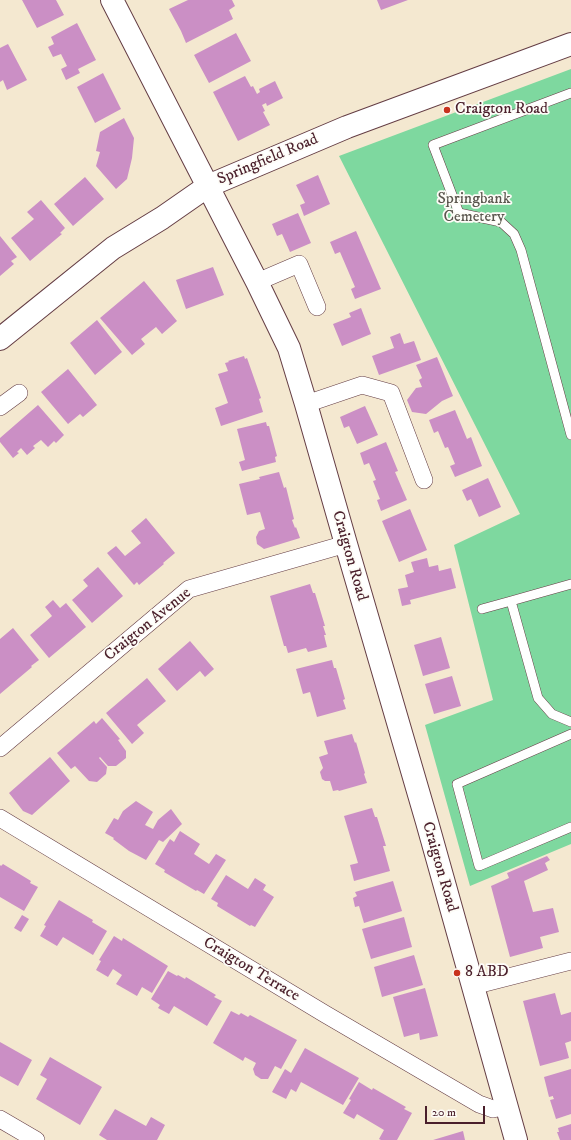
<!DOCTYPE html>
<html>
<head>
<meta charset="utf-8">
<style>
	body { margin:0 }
	#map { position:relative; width:571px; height:1140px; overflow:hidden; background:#f4e8d0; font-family:"IM FELL DW Pica",serif }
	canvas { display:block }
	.scale { position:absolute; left:425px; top:1106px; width:60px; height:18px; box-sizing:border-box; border:2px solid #4a1f2b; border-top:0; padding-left:5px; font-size:12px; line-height:14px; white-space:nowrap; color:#4a1f2b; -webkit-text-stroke:3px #fdfcf7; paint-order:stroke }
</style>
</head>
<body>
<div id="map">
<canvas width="571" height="1140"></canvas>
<div class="scale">20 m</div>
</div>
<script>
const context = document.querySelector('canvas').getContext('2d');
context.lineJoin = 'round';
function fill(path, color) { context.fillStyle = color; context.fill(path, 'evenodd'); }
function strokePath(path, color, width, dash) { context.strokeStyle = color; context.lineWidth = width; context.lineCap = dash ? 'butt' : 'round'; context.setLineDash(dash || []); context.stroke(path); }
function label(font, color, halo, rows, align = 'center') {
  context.font = font + ' "IM FELL DW Pica",serif'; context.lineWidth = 3.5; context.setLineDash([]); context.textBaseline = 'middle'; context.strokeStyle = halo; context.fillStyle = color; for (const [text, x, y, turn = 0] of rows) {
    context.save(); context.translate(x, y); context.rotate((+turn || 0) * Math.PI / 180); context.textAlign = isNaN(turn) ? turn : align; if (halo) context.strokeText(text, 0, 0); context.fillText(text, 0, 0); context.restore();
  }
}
const green = new Path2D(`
	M571,69v775l-101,42 -45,-161 68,-25 -39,-155 66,-31 -181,-358z`);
const building = new Path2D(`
	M22,0h34l8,15 -27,13z
	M188,0h44l3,6 -6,4 4,9 -47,24 -5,-12 -12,-22z
	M377,0h31l-27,10z
	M77,23l19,37 -18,9 2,4 -14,7 -5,-11 6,-3 -6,-12 -8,3 -5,-10 6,-3 -3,-7z
	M236,33l15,28 -42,22 -15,-28z
	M8,44l19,36 -20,10 -4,-10 -3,2v-34z
	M103,73l18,36 -26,14 -18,-36z
	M245,76l6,11 2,-1 4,8 3,-2 -1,-3 16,-8 8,17 -16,8 -1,-3 -4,2 3,6 -2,1 7,13 -32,16 -25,-49z
	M124,118l10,20 -2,20 -5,21 -11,10 -20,-23 4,-14 -4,-1 4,-19z
	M318,175l12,29 -26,12 -4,-11 5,-2 -9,-18z
	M85,177l19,22 -31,27 -19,-22z
	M41,200l24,28 -5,5 2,1 -32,27 -19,-23 23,-19 -7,-7z
	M298,213l13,30 -21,9 -8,-18 -5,2 -5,-12z
	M356,231l25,58 -26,10 -4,-10 4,-2 -15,-35 -5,2 -5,-12z
	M0,236l17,21 -6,4 3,3 -14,12z
	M213,267l11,28 -38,14 -10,-29z
	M144,281l33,40 -15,13 -6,-7 -15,12 4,5 -13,11 -32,-37z
	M361,308l10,26 -29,12 -9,-22 18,-7 -2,-4z
	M97,320l25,32 -27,23 -25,-32z
	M400,333l4,11 10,-3 7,19 -42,15 -7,-19 22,-8 -4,-11z
	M244,356l1,3 2,-1 14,40 -2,1 4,13 -42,14 -6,-18 13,-5 -10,-29 10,-3 -3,-8 4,-1 -1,-1z
	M437,357l16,39 -11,5 -16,13 -14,-2 -5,-12 9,-12 6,-1 -3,-7 3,-2 -6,-13z
	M68,369l29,36 -14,12 -3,-3 -12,10 -27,-32z
	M38,405l26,30 -8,8 -2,-2 -6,6 -7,-7 -8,6 2,2 -8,7 -6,-7 -4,4 2,1 -6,5 -13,-16v-4z
	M365,406l13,29 -21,9 -8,-18 -5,2 -4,-11z
	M455,410l12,29 4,-2 11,29 -27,11 -5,-11 5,-2 -7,-17 -3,1 -7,-17 -4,2 -5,-13z
	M266,422l1,4h2l8,30 -2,1 1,5 -34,9 -3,-9 6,-2 -8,-31z
	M386,442l12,29 -3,1 12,28 -26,11 -4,-11 3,-1 -7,-18 3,-1 -7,-17 -5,2 -4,-12z
	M279,472l5,16 2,-1 8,32 -2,1 3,8 1,-1 4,11 -36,11 -7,-5 -1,-7 3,-6 6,-2 -5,-17 -13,3 -8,-31 21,-5 -1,-2z
	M488,478l13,29 -22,10 -8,-18 -4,2 -5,-11z
	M410,509l17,41 -28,12 -17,-41z
	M146,518l29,35 -12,10 1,1 -25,21 -2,-3 -3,3 -27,-32 9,-7 9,10 16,-13 -10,-12z
	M427,558l2,9 9,-2 1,6 12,-3 5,20 -46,12 1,4 -9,2 -4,-17 10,-2 -3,-12 9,-3 -3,-10z
	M98,567l25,29 -31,27 -20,-23 16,-14 -5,-6z
	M310,584l3,9h2l10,33h-2l3,9h-2l3,12 -19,5 -2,-4 -18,5 -2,-7h-2l-14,-50z
	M53,600l7,8 6,-5 20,24 -37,31 -19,-23 22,-19 -7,-9z
	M13,628l26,32 -8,6 1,1 -32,27v-55z
	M441,637l9,31 -27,8 -9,-31z
	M190,641l24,28 -9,8 -5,-6 -23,20 -19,-22z
	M332,660l2,8h2l9,31 -2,1 3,9 -29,8 -7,-25 -7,2 -7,-25z
	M452,676l9,30 -27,8 -9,-30z
	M147,678l19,23 -29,24 7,8 -12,11 -26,-31z
	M102,718l18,21 -2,1 8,11v7l-10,8h-8l-8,-9 -1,1 8,9 -1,7 -9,8 -8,-1 -14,-15 -4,3 -14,-16 37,-32 2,3z
	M352,734l3,9 1,-1 9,31 -1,1 3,9 -28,8 -1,-1 -5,1 -3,-10h-5l-3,-2 -2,-7 3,-4 -4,-11 9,-3 -4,-13z
	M50,757l20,24 -38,34 -9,-4 -14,-18z
	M136,801l17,11 -8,13 8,4 5,-9 13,-11 11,15 -19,18 -4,-2 -13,20 -17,-9 -16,-12 1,-1 -9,-5 9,-15 4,2 5,-9z
	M372,808l3,9h2l9,29h-3l7,25 -36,10 -4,-16 8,-2 -14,-47z
	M180,831l20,13 -6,10 15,10 7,-10 10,6 -22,34 -7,-4 -1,1 -32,-19 1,-2 -10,-6 15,-25 4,3z
	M547,856l3,4 -5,3 3,7 -24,11 9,31 20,-4 6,24 -19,5 3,11 -33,9 -19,-71 18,-8 -2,-5z
	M3,864l28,17 -1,2 8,4 -14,24 -24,-14v-32l1,1z
	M226,875l22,14 7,-11 11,7 -3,5 11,7 -19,30 -4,-2 -1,1 -33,-20 1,-3 -7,-4z
	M393,881l9,30 -38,12 -5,-17 -4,1 -2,-9 4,-2 -2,-4z
	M59,900l34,20 -1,2 15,9 -14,24 -30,-18 -6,9 -17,-10 6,-10 -2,-1z
	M22,915l7,4 -8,13 -7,-4z
	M404,917l8,30 -41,12 -9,-30z
	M114,936l8,5 1,-3 45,28 -16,27 -10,-6 -5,9 -21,-12 6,-9 -9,-6 -5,8 -12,-7 5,-9 -2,-1z
	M414,955l9,30 -41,12 -8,-30z
	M168,971l9,5 1,-1 7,4 1,-2 30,18 -2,2 8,4 -15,25 -33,-20 -5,8 -11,-6 2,-3 -9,-6z
	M425,988l13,48 -18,4 -1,-7 -15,4 -11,-40z
	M555,993l6,22 10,-3v29l-6,2 4,15 -29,8 -17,-65z
	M231,1011l8,4 2,-2 7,4 2,-2 47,25 -16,29 -6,-3 -7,13h-7l-6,-4 -2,-6 3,-6 -11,-6 -2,4 -30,-18z
	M0,1042l32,18 -14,26 -18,-10z
	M305,1048l54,30 -16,27 -42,-23 -5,10 -5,-3 -5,10 -14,-7 13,-23 6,4z
	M50,1057l52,30 -22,38 -44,-26 11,-20 -7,-4z
	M571,1069v45l-15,5 -6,-19 4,-1 -1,-2v-1l-4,1 -5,-20z
	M359,1082l13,8 1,-2 33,19 -2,2 8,4 -15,27h-16l-2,-1 5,-9 -27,-16 -3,5 -11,-6 8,-13 -2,-1z
	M115,1109l31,17 5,-9 14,8 -8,15h-50l-8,-5z
	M571,1124v16h-11l-3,-8h2l-1,-4z
	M463,1131l2,9h-32z`);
const lane = new Path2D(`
	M571,93l-138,52 26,68 42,9 13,12 7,16 50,185
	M571,584l-60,17 27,97 14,16 19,8
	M482,609l29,-8
	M571,734l-114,50 22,82 92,-39`);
const street = new Path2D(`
	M257,282l42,-18 18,43
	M306,404l56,-19 29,8 33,87
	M0,407l19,-14
	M0,748l189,-159 157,-45
	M0,818l325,196 154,90 14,5 13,-3
	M473,986l98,-25
	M0,1119l36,21`);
const secondary = new Path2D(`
	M112,0l145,282 32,66 17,56 40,140 81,278 89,318
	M0,339l113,-91 49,-30 46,-32 139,-59 224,-83`);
const markers = [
	[447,110,4,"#c8321e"],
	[457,973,4,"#c8321e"]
];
const poiNames = [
	["Craigton Road",455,110],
	["8 ABD",465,973]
];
const streetNames = [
	["Springfield Road",268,160,-23],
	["Craigton Road",349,556,74],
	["Craigton Avenue",148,625,-39],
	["Craigton Road",439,867,74],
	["Craigton Terrace",251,970,31]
];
const parkNames = [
	["Springbank",474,200],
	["Cemetery",474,218]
];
fill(green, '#7ed89f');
fill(building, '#cb8fc5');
strokePath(lane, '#643d44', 10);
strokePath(street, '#643d44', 18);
strokePath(secondary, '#643d44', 24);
strokePath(lane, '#fff', 9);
strokePath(street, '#fff', 17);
strokePath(secondary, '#fff', 22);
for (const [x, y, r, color] of markers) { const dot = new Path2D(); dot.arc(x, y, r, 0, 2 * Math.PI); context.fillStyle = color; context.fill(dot); strokePath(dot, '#fdfcf7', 1.5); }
label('16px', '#4a1f2b', '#fdfcf7', poiNames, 'left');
label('16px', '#4a1f2b', '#fdfcf7', streetNames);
label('16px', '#5a564e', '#fdfcf7', parkNames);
</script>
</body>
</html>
